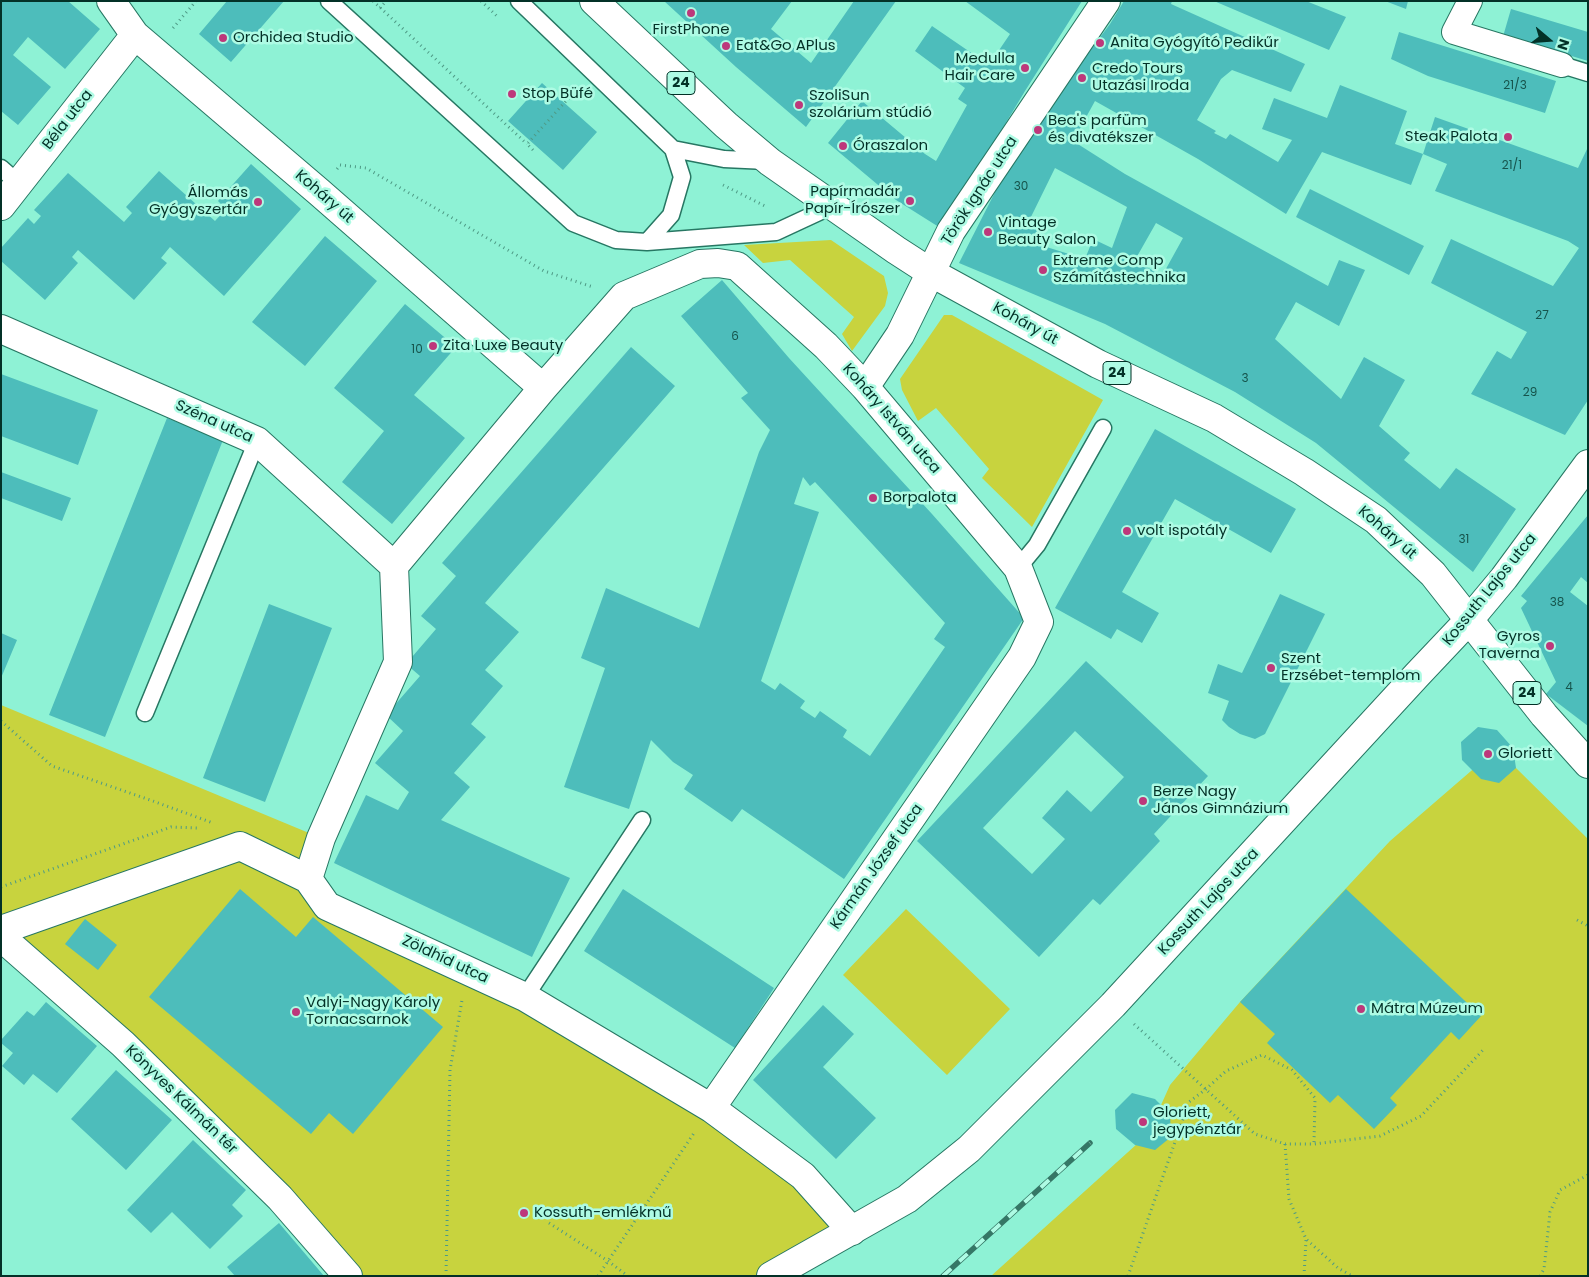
<!DOCTYPE html>
<html>
<head>
<meta charset="utf-8">
<style>
	body { margin:0 }
	#map { position:relative; width:1589px; height:1277px; overflow:hidden; background:#8ef2d5; font-family:Poppins,sans-serif }
	canvas { display:block }
	.frame { position:absolute; inset:0; border:2px solid #033127; pointer-events:none }
	.north { position:absolute; left:1524px; top:15px; width:50px; height:50px; -webkit-text-stroke:4px #aefbe4; paint-order:stroke; rotate:108deg; font-size:14px; font-weight:700; line-height:20px; text-align:center; color:#033127 }
	.north::after { content:''; display:block; margin:auto; width:18px; height:22px; background:#033127; clip-path:polygon(50% 0,100% 100%,50% 72%,0 100%) }
</style>
</head>
<body>
<div id="map">
<canvas width="1589" height="1277"></canvas>
<div class="frame"></div>
<div class="north">N</div>
</div>
<script>
const context = document.querySelector('canvas').getContext('2d');
context.lineJoin = 'round';
function fill(path, color) { context.fillStyle = color; context.fill(path, 'evenodd'); }
function strokePath(path, color, width, dash) { context.strokeStyle = color; context.lineWidth = width; context.lineCap = dash ? 'butt' : 'round'; context.setLineDash(dash || []); context.stroke(path); }
function label(font, color, halo, rows, align = 'center') {
  context.font = font + ' Poppins,sans-serif'; context.lineWidth = 5; context.setLineDash([]); context.textBaseline = 'middle'; context.strokeStyle = halo; context.fillStyle = color; for (const [text, x, y, turn = 0] of rows) {
    context.save(); context.translate(x, y); context.rotate((+turn || 0) * Math.PI / 180); context.textAlign = isNaN(turn) ? turn : align; if (halo) context.strokeText(text, 0, 0); context.fillText(text, 0, 0); context.restore();
  }
}
const green = new Path2D(`
	M831,240l53,36 4,17 -3,13 -33,45 -10,-17 12,-17 -64,-57 -27,3 -19,-18z
	M944,315h8l151,85 -71,127 -50,-49 7,-9 -53,-61 -18,13 -16,-31 -2,-11z
	M1,705l320,133 -13,41 19,27 384,202 141,123 -81,45h-423l-347,-339z
	M1493,752l23,16 72,71v437h-597l157,-142 22,-49 70,-83 150,-161z
	M906,909l104,100 -63,66 -104,-100z`);
const building = new Path2D(`
	M1,1h67l32,28 -35,40 -37,-32 -15,18 38,32 -33,38 -17,-14z
	M227,1h57l-53,61 -32,-28z
	M664,1h128l-21,28 40,34 43,-62h42l-90,126 -70,-60z
	M965,1h117l-57,90 -83,138 -46,-29 -68,-57 34,-42 63,53 11,7 31,-56 -9,-6 7,-11 -50,-37 17,-25 57,39 21,-31z
	M1124,1h48l-1,3 134,60 -14,28 -59,-22 -11,9 -24,41 19,11 -2,2 12,6 4,-5 48,28 14,-22 -30,-11 12,-31 53,20 13,-33 67,26 -12,33 28,10 -12,31 -89,-33 -36,62 -88,-55 -103,-58 -22,40 52,33 203,112 11,-26 26,10 -26,56 -43,-24 -21,37 66,60 23,-42 41,23 -26,46 31,27 -6,7 36,29 16,-21 60,41 -43,63 -157,-129 -81,-51 -130,-68 -146,-61 59,-116 92,-123zM1055,168l72,39 -15,41 -19,-9 -8,20 -45,-14 3,-16 -15,-6zM1156,223l27,15 -21,38 -27,-16z
	M1214,1h92l40,16 -17,33z
	M1385,1h23l-2,8z
	M1511,9l77,23v29l-23,-7 -63,-14z
	M1399,32l157,49 -11,32 -117,-37 -37,-17z
	M542,83l55,49 -34,38 -55,-49z
	M1435,117l143,51 10,-21v253l-23,35 -94,-41 26,-43 14,8 16,-27 -96,-49 20,-44 102,47 26,-38 -11,-7 -133,-50 12,-27 -24,-10z
	M251,164l50,45 -77,87 -54,-49 -9,11 6,5 -33,37 -56,-50 -6,7 6,6 -33,37 -44,-39v-13l27,-30 6,6 7,-8 -7,-6 34,-37 56,49 8,-9 -6,-6 33,-36 56,50 11,-12 -8,-8z
	M1310,189l114,57 -15,29 -113,-58z
	M325,236l52,45 -72,85 -53,-44z
	M722,280l67,78 143,156 92,104 -180,261 -102,-70 -10,13 -48,-33 9,-14 -20,-13 -22,-22 -22,69 -65,-22 41,-119 -24,-10 25,-70 93,40 60,-176 11,-22 -29,-32 7,-5 -67,-77zM803,477l7,9 5,-4 130,141 -11,16 11,8 -75,109 -27,-19 4,-7 -27,-19 -5,7 -15,-10 5,-7 -25,-18 -5,7 -14,-9 58,-169 -25,-8z
	M405,304l51,43 -42,48 51,43 -73,86 -50,-42 42,-51 -50,-43z
	M631,347l44,39 -190,217 34,29 -34,38 18,16 -32,38 15,13 -32,36 16,14 -29,33 129,58 -38,79 -198,-94 32,-68 32,15 11,-18 -34,-29 28,-32 -17,-16 34,-39 -14,-12 30,-35 -15,-13 35,-40 -14,-13z
	M1,374l97,36 -20,55 -77,-29z
	M167,418l56,22 -118,297 -56,-22z
	M1155,429l141,80 -25,44 -96,-54 -53,93 37,21 -17,30 -25,-14 -6,10 -56,-31z
	M1,472l70,26 -9,23 -61,-23z
	M1588,515v68l-7,-6 -11,15 18,14v120l-42,-32 10,-12 -35,-74 6,-7 -6,-5z
	M1280,594l45,20 -60,120 -10,5 -15,-5 -11,-7 -7,-7 7,-19 -21,-8 10,-29 24,9z
	M269,604l63,24 -67,174 -62,-24z
	M1,633l16,7 -16,38z
	M1086,661l122,115 -54,58 6,7 -60,64 -7,-6 -54,58 -122,-116zM1075,731l49,46 -33,35 -24,-22 -25,28 23,21 -33,35 -49,-46z
	M1478,727l19,3 16,18 3,20 -17,15 -18,-4 -19,-19 -1,-18z
	M240,889l56,48 17,-20 130,110 -90,107 -24,-21 -18,21 -162,-137z
	M623,889l151,99 -39,60 -151,-97z
	M1346,889l135,127 -22,24 -8,-8 -61,66 7,7 -23,24 -36,-34 -8,8 -63,-60 8,-9 -35,-32z
	M85,919l32,26 -19,25 -33,-26z
	M46,1002l51,44 -40,47 -24,-19 -9,11 -22,-19 11,-13 -12,-10v-3l26,-29 7,5z
	M823,1005l31,29 -31,33 53,51 -40,41 -83,-79z
	M116,1070l56,50 -46,50 -55,-51z
	M1132,1093l23,6 15,15 1,23 -16,13 -20,-5 -19,-16 -1,-19z
	M193,1140l53,50 -14,15 11,11 -33,33 -38,-37 -21,21 -24,-23z
	M279,1223l45,53h-89l-8,-9z`);
const path = new Path2D(`
	M373,1l154,143
	M481,1l18,17
	M380,8l6,-7
	M173,28l23,-27
	M533,150l-6,-6 49,-54
	M337,169l3,-4 26,3 178,103 49,16
	M723,185l44,22
	M1,721l51,45 98,34 63,23
	M1,887l170,-60 26,1
	M1577,920l11,6
	M1134,1024l121,110 30,10h29l66,-8 41,-20 63,-67
	M1285,1144l4,55 17,40 32,29 14,8
	M549,1223l59,38 20,15
	M446,1276l4,-206 12,-70
	M598,1276l96,-143
	M1128,1276l61,-174 17,-13 20,-18 36,-16 30,15 23,28 -1,46
	M1304,1276l2,-36
	M1540,1276l4,-7 6,-57 10,-22 28,-15`);
const service = new Path2D(`
	M329,1l244,222 43,17 31,2 129,-10 56,-26
	M519,1l154,148 9,28 -11,38 -24,27
	M1562,65l26,8
	M673,149l51,10 43,2
	M1,168l17,15
	M1018,568l19,-23 66,-117
	M145,713l112,-272
	M525,997l117,-177`);
const pedestrian = new Path2D(`
	M1470,1l-16,31 108,33`);
const minor = new Path2D(`
	M111,1l24,34 184,157 224,196
	M1,206l134,-171
	M1,329l256,112 137,125
	M865,387l35,-52 51,-104 155,-230
	M394,566l149,-178 81,-92 76,-32 18,-1 19,3 89,80 39,41 153,181 21,54 -17,35 -311,451
	M394,566l4,96 -77,176 -13,41 19,27 198,91 186,111 92,68 49,55
	M1,930l239,-84 68,33
	M1,937l122,107 157,154 68,78`);
const tertiary = new Path2D(`
	M771,1276l136,-77 62,-50 144,-144 304,-330 52,-55`);
const secondary = new Path2D(`
	M1469,620l35,-42 84,-114`);
const primary = new Path2D(`
	M594,1l132,124 44,37 126,88 34,22 168,92 116,54 90,54 72,48 57,54 111,141 44,49`);
const rail = new Path2D(`
	M943,1276l147,-133`);
const markers = [
	[691,13,5,"#bd387b"],
	[223,38,5,"#bd387b"],
	[1100,43,5,"#bd387b"],
	[726,46,5,"#bd387b"],
	[1025,68,5,"#bd387b"],
	[1082,78,5,"#bd387b"],
	[512,94,5,"#bd387b"],
	[799,105,5,"#bd387b"],
	[1038,130,5,"#bd387b"],
	[1508,137,5,"#bd387b"],
	[843,146,5,"#bd387b"],
	[910,201,5,"#bd387b"],
	[258,202,5,"#bd387b"],
	[988,232,5,"#bd387b"],
	[1043,270,5,"#bd387b"],
	[433,346,5,"#bd387b"],
	[873,498,5,"#bd387b"],
	[1127,531,5,"#bd387b"],
	[1550,646,5,"#bd387b"],
	[1271,668,5,"#bd387b"],
	[1488,754,5,"#bd387b"],
	[1143,801,5,"#bd387b"],
	[1361,1009,5,"#bd387b"],
	[296,1012,5,"#bd387b"],
	[1143,1122,5,"#bd387b"],
	[524,1213,5,"#bd387b"]
];
const numberNames = [
	["21/3",1515,86],
	["21/1",1512,166],
	["30",1021,187],
	["27",1542,316],
	["6",735,337],
	["10",417,350],
	["3",1245,379],
	["29",1530,393],
	["31",1464,540],
	["38",1557,603],
	["4",1569,688]
];
const shields = [
	[681,83,28],
	[1117,373,28],
	[1527,693,28]
];
const shieldNames = [
	["24",681,83],
	["24",1117,373],
	["24",1527,693]
];
const poiNames = [
	["FirstPhone",691,30,"center"],
	["Orchidea Studio",233,38],
	["Anita Gyógyító Pedikűr",1110,43],
	["Eat&Go APlus",736,46],
	["Medulla",1015,59,"right"],
	["Hair Care",1015,76,"right"],
	["Credo Tours",1092,69],
	["Utazási Iroda",1092,86],
	["Stop Büfé",522,94],
	["SzoliSun",809,96],
	["szolárium stúdió",809,113],
	["Bea's parfüm",1048,121],
	["és divatékszer",1048,138],
	["Steak Palota",1498,137,"right"],
	["Óraszalon",853,146],
	["Papírmadár",900,192,"right"],
	["Papír-Írószer",900,209,"right"],
	["Állomás",248,193,"right"],
	["Gyógyszertár",248,210,"right"],
	["Vintage",998,223],
	["Beauty Salon",998,240],
	["Extreme Comp",1053,261],
	["Számítástechnika",1053,278],
	["Zita Luxe Beauty",443,346],
	["Borpalota",883,498],
	["volt ispotály",1137,531],
	["Gyros",1540,637,"right"],
	["Taverna",1540,654,"right"],
	["Szent",1281,659],
	["Erzsébet-templom",1281,676],
	["Gloriett",1498,754],
	["Berze Nagy",1153,792],
	["János Gimnázium",1153,809],
	["Valyi-Nagy Károly",306,1003],
	["Tornacsarnok",306,1020],
	["Mátra Múzeum",1371,1009],
	["Gloriett,",1153,1113],
	["jegypénztár",1153,1130],
	["Kossuth-emlékmű",534,1213]
];
const streetNames = [
	["Béla utca",68,120,-52],
	["Török Ignác utca",980,191,-57],
	["Koháry út",324,197,41],
	["Koháry út",1025,324,29],
	["Koháry István utca",891,419,49],
	["Széna utca",214,422,24],
	["Koháry út",1387,533,41],
	["Kossuth Lajos utca",1490,590,-51],
	["Kármán József utca",877,867,-55],
	["Kossuth Lajos utca",1209,902,-47],
	["Zöldhíd utca",445,960,25],
	["Könyves Kálmán tér",181,1100,44]
];
fill(green, '#c8d33e');
fill(building, '#4dbdbb');
strokePath(service, '#277763', 19);
strokePath(pedestrian, '#277763', 26);
strokePath(minor, '#277763', 30);
strokePath(tertiary, '#277763', 30);
strokePath(secondary, '#277763', 30);
strokePath(primary, '#277763', 30);
strokePath(path, '#4e9a85', 3, [1, 4]);
strokePath(service, '#fff', 16);
strokePath(pedestrian, '#fff', 24);
strokePath(minor, '#fff', 28);
strokePath(tertiary, '#fff', 28);
strokePath(secondary, '#fff', 28);
strokePath(primary, '#fff', 28);
strokePath(rail, '#357766', 5.5);
strokePath(rail, '#aefbe4', 4, [11]);
for (const [x, y, r, color] of markers) { const dot = new Path2D(); dot.arc(x, y, r, 0, 2 * Math.PI); context.fillStyle = color; context.fill(dot); strokePath(dot, '#aefbe4', 2); }
label('12px', '#16544c', null, numberNames);
for (const [x, y, w] of shields) { const box = new Path2D(); box.roundRect(x - w / 2, y - 11.5, w, 23, 4); context.fillStyle = '#aefbe4'; context.fill(box); strokePath(box, '#033127', 1); }
label('bold 14px', '#033127', null, shieldNames);
label('15px', '#033127', '#aefbe4', poiNames, 'left');
label('15px', '#033127', '#aefbe4', streetNames);
</script>
</body>
</html>
